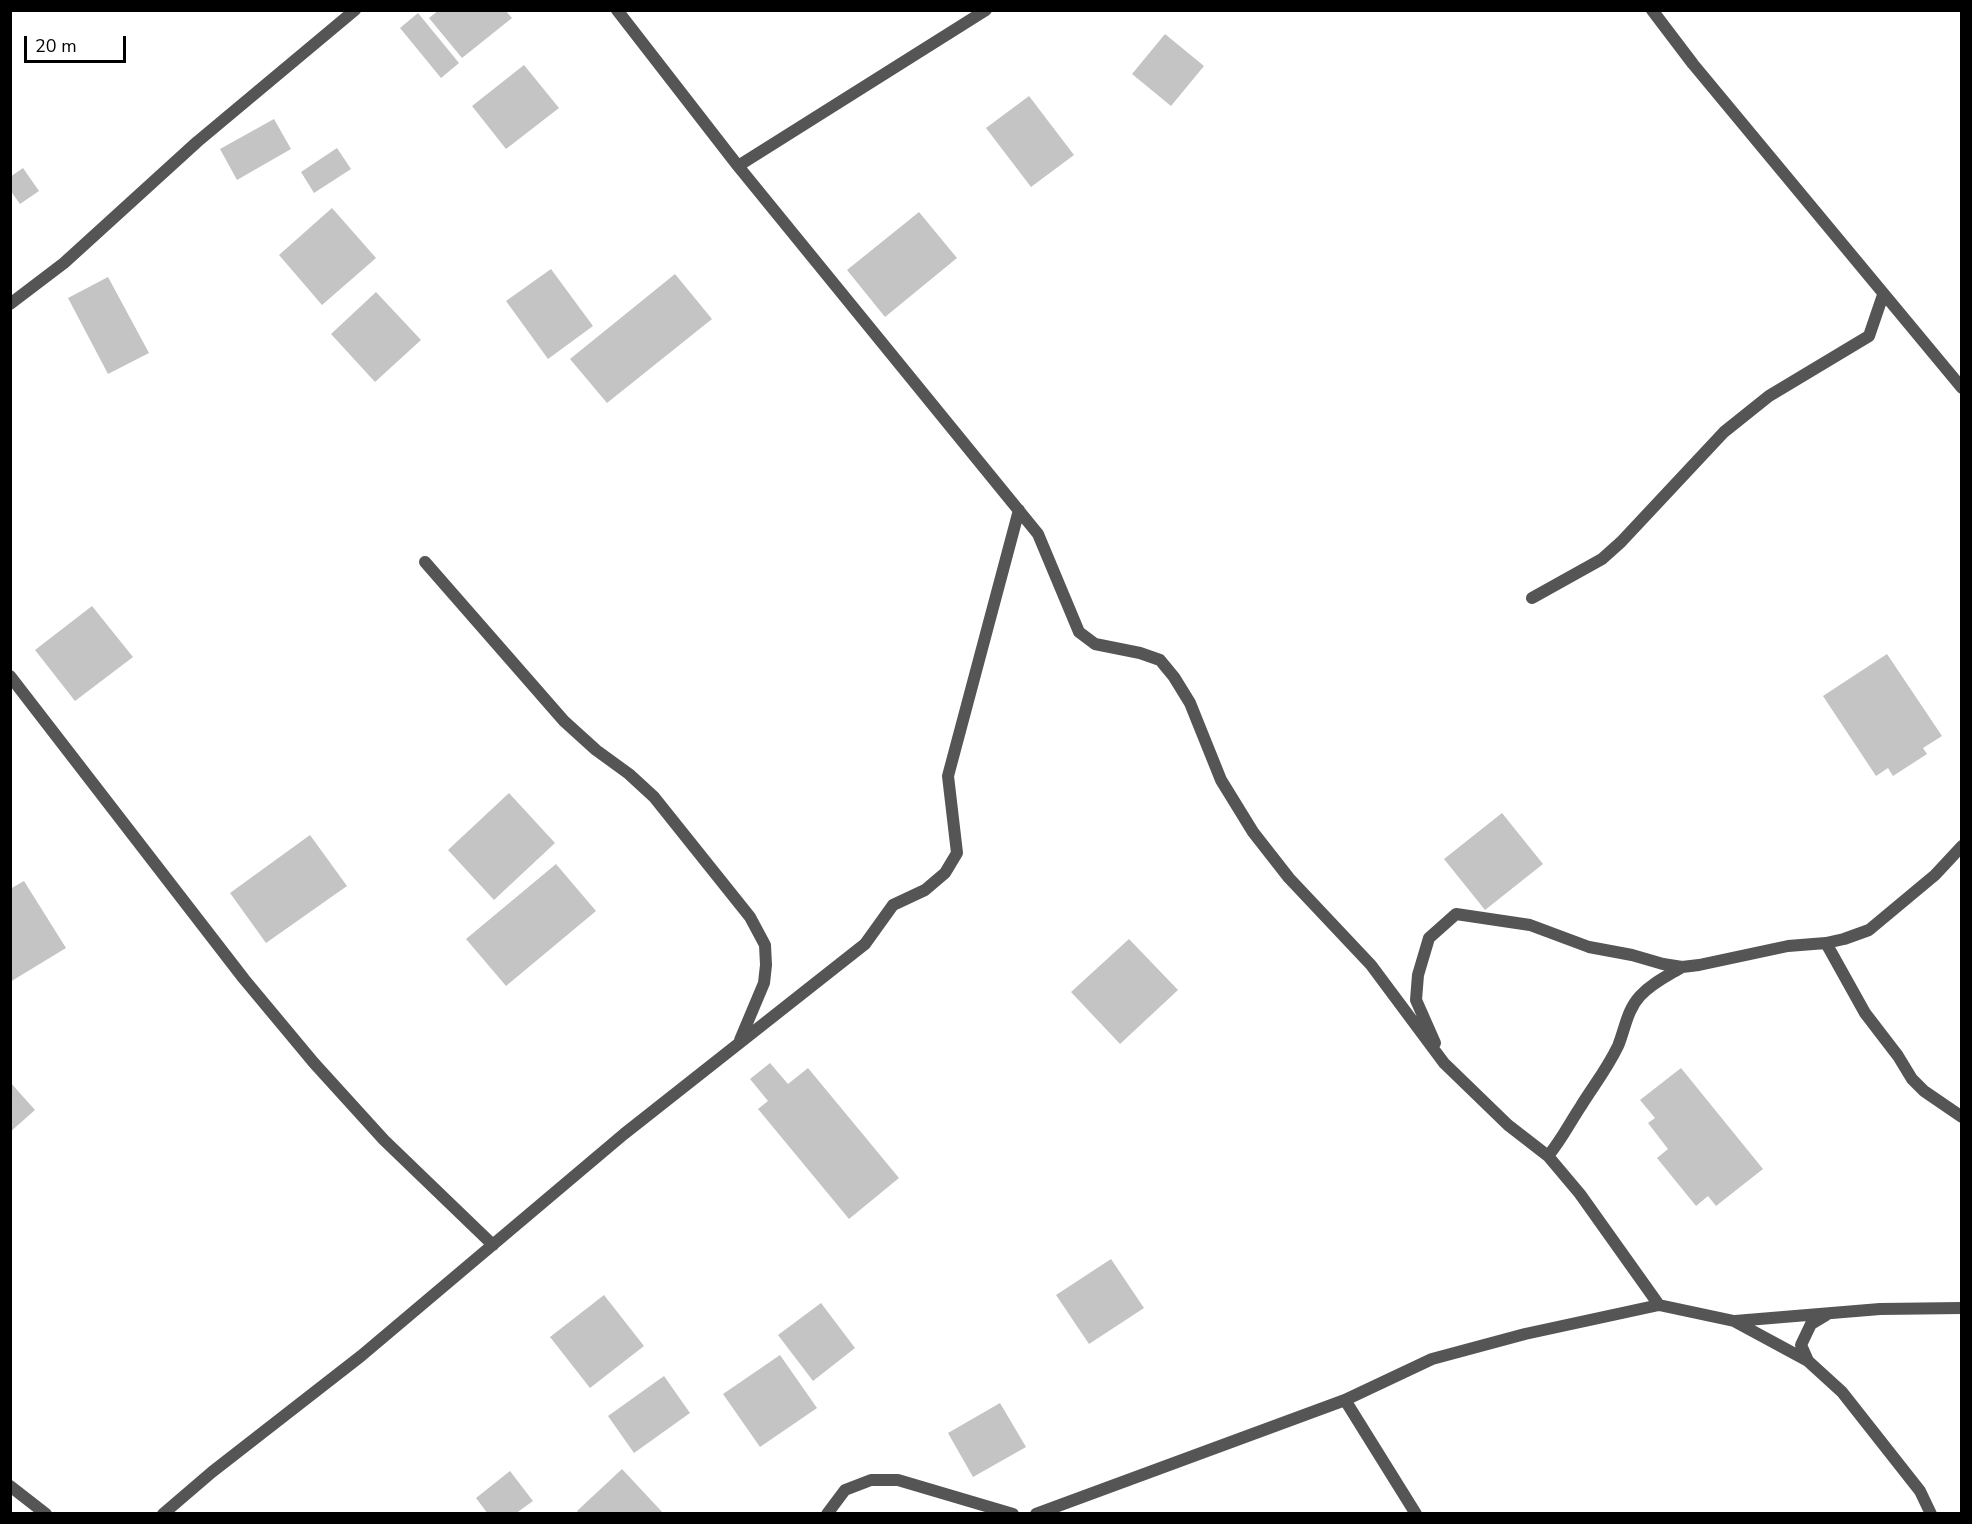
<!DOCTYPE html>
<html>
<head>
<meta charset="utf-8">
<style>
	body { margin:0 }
	#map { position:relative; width:1972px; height:1524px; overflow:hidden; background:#fff; font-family:"Nunito Sans",sans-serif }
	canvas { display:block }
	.frame { position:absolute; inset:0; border:12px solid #000; pointer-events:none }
	.scale { position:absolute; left:24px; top:36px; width:102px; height:27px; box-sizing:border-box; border:3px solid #000; border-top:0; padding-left:8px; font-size:18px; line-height:21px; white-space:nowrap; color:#000; -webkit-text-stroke:4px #fff; paint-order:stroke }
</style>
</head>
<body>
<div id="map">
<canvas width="1972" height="1524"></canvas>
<div class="frame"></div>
<div class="scale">20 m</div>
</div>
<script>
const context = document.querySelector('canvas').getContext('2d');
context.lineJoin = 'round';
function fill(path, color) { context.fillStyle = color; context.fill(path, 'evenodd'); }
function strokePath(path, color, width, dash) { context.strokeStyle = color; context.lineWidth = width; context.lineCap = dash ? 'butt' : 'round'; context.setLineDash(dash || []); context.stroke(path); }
const building = new Path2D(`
	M439,10h66l7,8 -50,40 -33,-40z
	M418,13l41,50 -18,15 -41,-50z
	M1165,34l39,32 -33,40 -39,-32z
	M524,65l35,43 -53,41 -34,-43z
	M1029,96l45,59 -43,32 -45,-59z
	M274,119l17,30 -54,31 -17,-31z
	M337,148l14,21 -37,24 -13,-21z
	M23,168l16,23 -19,13 -10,-14v-13z
	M332,208l44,50 -54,47 -43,-50z
	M919,212l38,46 -72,59 -38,-47z
	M551,269l42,57 -45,33 -42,-58z
	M675,274l37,45 -105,84 -37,-44z
	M108,277l41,76 -41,21 -40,-76z
	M376,292l45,48 -46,42 -44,-48z
	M92,606l41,51 -58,44 -40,-51z
	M1887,654l55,82 -19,12 4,6 -34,22 -5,-8 -12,8 -53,-80z
	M509,793l46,50 -61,57 -46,-50z
	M1502,813l41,51 -58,46 -41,-51z
	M310,835l37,51 -81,57 -36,-50z
	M556,864l40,47 -90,75 -40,-47z
	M24,881l42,67 -56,34v-93z
	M1129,939l49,51 -58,54 -49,-52z
	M770,1063l18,21 20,-16 91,110 -50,41 -91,-110 10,-8 -18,-22z
	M1681,1068l82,101 -47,37 -8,-10 -12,10 -39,-48 11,-9 -20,-26 7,-5 -15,-18z
	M10,1082l25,28 -25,22z
	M1111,1259l33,49 -55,36 -33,-49z
	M604,1295l40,51 -54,42 -40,-51z
	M821,1303l34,45 -42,33 -35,-46z
	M780,1355l37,53 -57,39 -37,-53z
	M664,1376l26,37 -56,40 -26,-37z
	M1000,1403l26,44 -53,30 -25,-44z
	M622,1469l42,45h-85l-2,-3z
	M510,1471l23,30 -18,13h-27l-12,-16z`);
const street = new Path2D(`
	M617,10l121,156 300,368 41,98 16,12 45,9 20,7 14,17 16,26 31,77 32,52 36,46 82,87 73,98 64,62 40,31 32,38 79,111
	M1652,10l41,54 269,324
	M738,166l248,-156
	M10,304l54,-41 133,-121 158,-132
	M425,562l139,159 32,29 33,24 25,23 96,120 15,28 1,20 -2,18 -24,57
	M1532,598l70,-39 19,-17 103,-110 45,-36 100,-60 14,-41
	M10,676l234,303 70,84 70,77 109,105
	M1826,943l39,70 33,43 14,23 12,12 38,26
	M1435,1043l-19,-43 2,-25 11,-37 27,-24 74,11 59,22 43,8 31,9 19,3 17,-2 89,-19 38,-3 18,-4 25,-9 66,-55 27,-29
	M1548,1156c14,-17 21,-32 33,-50 13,-21 26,-37 37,-60 7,-17 9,-36 22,-50 12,-13 27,-20 42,-29
	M1735,1321l145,-12 82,-1
	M1808,1361l-7,-16 10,-21 15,-9
	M1345,1400l71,114
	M10,1486l36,28
	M163,1514l49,-42 149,-116 263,-222 241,-190 28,-39 32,-15 20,-17 12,-20 -9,-77 71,-266
	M827,1514l18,-24 26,-10h27l115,34
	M1036,1514l309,-114 87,-41 93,-25 134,-29 75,16 74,40 34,31 78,99 11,23`);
fill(building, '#c4c4c4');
strokePath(street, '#555', 12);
</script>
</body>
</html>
